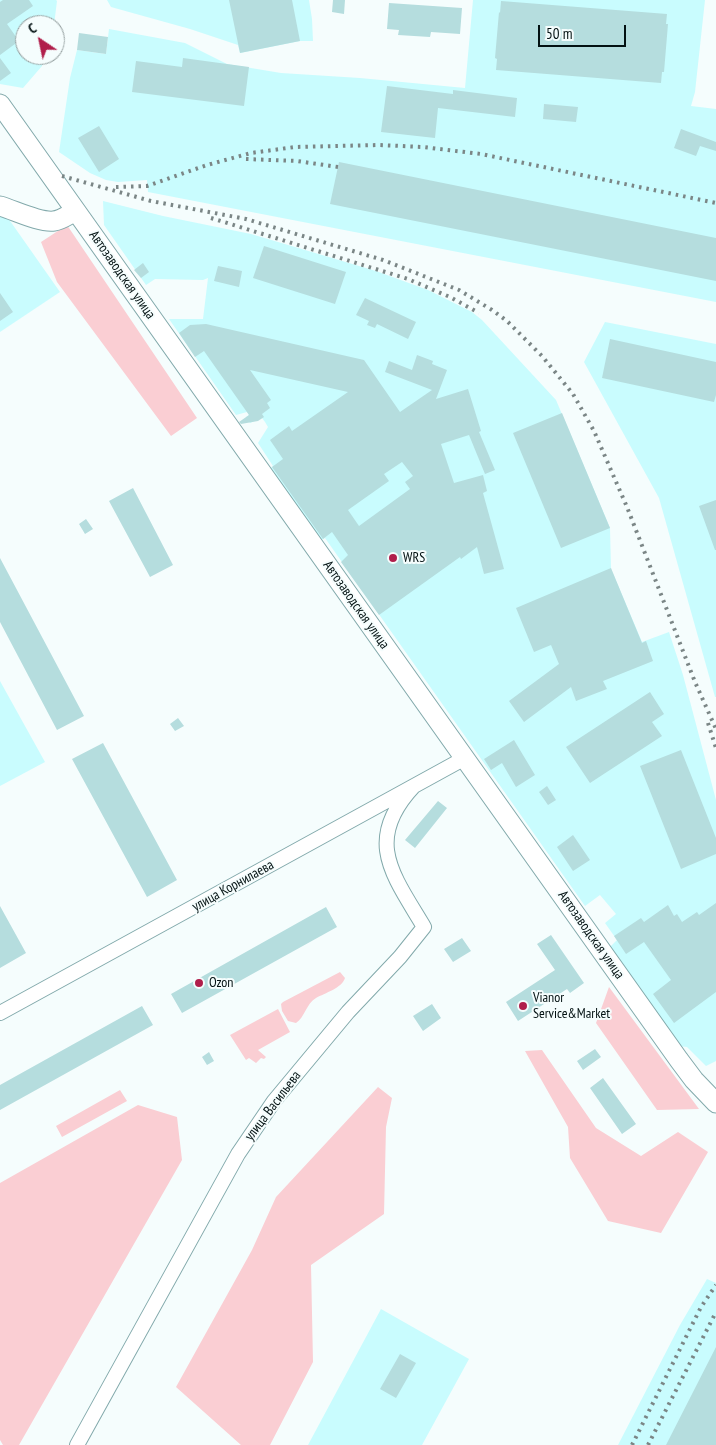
<!DOCTYPE html>
<html>
<head>
<meta charset="utf-8">
<style>
	body { margin:0 }
	#map { position:relative; width:716px; height:1445px; overflow:hidden; background:#f5fdfd; font-family:"PT Sans Narrow",sans-serif }
	canvas { display:block }
	.north { position:absolute; left:15px; top:15px; width:50px; height:50px; box-sizing:border-box; background:#f5fdfd; border:1px solid #949f9f; border-radius:50%; rotate:326deg; font-size:14px; font-weight:700; line-height:20px; text-align:center; color:#031112 }
	.north::after { content:''; display:block; margin:auto; width:18px; height:22px; background:#b01e4b; clip-path:polygon(50% 0,100% 100%,50% 72%,0 100%) }
	.scale { position:absolute; left:538px; top:25px; width:88px; height:22px; box-sizing:border-box; border:2px solid #031112; border-top:0; padding-left:6px; font-size:15px; line-height:18px; white-space:nowrap; color:#031112; -webkit-text-stroke:4px #f5fdfd; paint-order:stroke }
</style>
</head>
<body>
<div id="map">
<canvas width="716" height="1445"></canvas>
<div class="north">С</div>
<div class="scale">50 m</div>
</div>
<script>
const context = document.querySelector('canvas').getContext('2d');
context.lineJoin = 'round';
function fill(path, color) { context.fillStyle = color; context.fill(path, 'evenodd'); }
function strokePath(path, color, width, dash) { context.strokeStyle = color; context.lineWidth = width; context.lineCap = dash ? 'butt' : 'round'; context.setLineDash(dash || []); context.stroke(path); }
function label(font, color, halo, rows, align = 'center') {
  context.font = font + ' "PT Sans Narrow",sans-serif'; context.lineWidth = 4; context.setLineDash([]); context.textBaseline = 'middle'; context.strokeStyle = halo; context.fillStyle = color; for (const [text, x, y, turn = 0] of rows) {
    context.save(); context.translate(x, y); context.rotate((+turn || 0) * Math.PI / 180); context.textAlign = isNaN(turn) ? turn : align; if (halo) context.strokeText(text, 0, 0); context.fillText(text, 0, 0); context.restore();
  }
}
const built = new Path2D(`
	M0,0h56l1,1 -3,24h-29v30h20l-3,11 -19,22 -23,-4z
	M107,0h202l3,19 1,22h-13l-60,12 -2,-8 -48,-16 -79,-22z
	M473,0h232l-10,92 -4,14 25,3v193l-568,-110 -1,-12 -29,2 -12,-2 -16,-7 -31,-21 11,-74 7,-28 29,4 3,-25 76,14 42,21 54,9 79,5 105,10z
	M103,201l60,15 88,18 125,37 52,19 44,22 10,8 74,80 54,128 1,41 31,73 27,-10 14,43 33,125v261l-10,5 -19,-19 -9,-1 -69,-98 8,-8 -12,-17 11,-9 -16,-19 -15,11 -260,-368 -4,2 -50,-72 2,-2 -15,-23 10,-16 -3,-5 -3,-4 -12,5 -4,-6 3,-2 -2,-3 -11,3 -67,-96h34l5,-41 -5,2 -48,-1 -9,6 -42,-60z
	M0,216l8,2 52,74 -60,40z
	M605,322l111,22v353h-1l-56,-199 -75,-136z
	M0,681l45,81 -45,24z
	M707,1279l9,4v162h-98l62,-120z
	M381,1309l88,50 -47,86h-114z`);
const green = new Path2D(`
	M67,225l130,193 -26,18 -114,-154 -16,-40z
	M340,972l5,6c-3,10 -20,15 -29,20 -10,6 -11,19 -20,25l-8,-2 -6,-10 -1,-7 2,-2z
	M609,987l90,122 -42,1 -61,-87z
	M278,1009l12,23 -32,18 8,7 -2,2 -3,-1 -5,5 -7,-5 -3,2 -16,-25z
	M542,1050l54,78 45,28 37,-24 30,20 -47,81 -53,-12 -38,-63 -2,-31 -43,-76z
	M378,1087l14,11 -6,29 -2,87 -73,51 2,97 -43,83h-29l-65,-58 76,-137 24,-53z
	M120,1090l7,11 -65,36 -6,-11z
	M138,1105l39,12 5,43 -163,285h-16l-3,-5v-257z`);
const building = new Path2D(`
	M3,0h26l4,6 -26,18 12,17 -19,14v-53z
	M229,0h63l8,41 -60,12z
	M333,0h12l-1,14 -12,-2z
	M501,1l166,13 -1,10h2l-4,48h-2l-1,11 -165,-13 1,-11 -2,-1 4,-46 1,1z
	M389,3l73,5 -2,26 -29,-2 -1,5 -32,-2 1,-5 -12,-1z
	M79,33l29,4 -2,17 -29,-4z
	M0,58l11,15 -11,8z
	M183,58l66,9 -5,39 -112,-14 4,-31 46,6z
	M387,86l66,8v-4l64,8 -2,19 -77,-9 -3,30 -54,-6z
	M544,104l34,3 -2,15 -33,-3z
	M99,126l20,33 -20,13 -21,-34z
	M681,129l35,13v9l-16,-5 -4,10 -22,-8z
	M339,162l377,76v43l-386,-77z
	M264,246l82,26 -11,32 -82,-26z
	M143,263l6,9 -8,6 -7,-8z
	M218,266l24,5 -3,16 -25,-6z
	M0,293l13,19 -13,9z
	M365,298l51,24 -8,17 -31,-15 -2,4 -8,-3 2,-4 -13,-6z
	M206,324l158,36 36,52 32,-22 -47,-18 4,-11 23,9 5,-15 16,6 -1,3 15,6 -11,29 32,-10 13,42 -2,1 16,38 -10,4 -16,-39 -28,9 13,39 29,-8 4,16 -4,2 21,76 -20,5 -7,-27 -16,12 -1,-2 -81,58 -38,-53 7,-7 -16,-23 -9,7 -51,-72 11,-8 -13,-19 19,-14 3,5 56,-39 -98,-22 21,30 -4,3 3,5 -8,6 2,3 -6,4 -17,3 -2,-2 10,-7 -45,-64 -9,6 -16,-24 11,-8zM402,462l11,14 -8,6 5,7 -51,37 -11,-16 41,-29 -5,-7z
	M610,339l106,23v33l-2,7 -112,-24z
	M562,413l48,115 -49,20 -48,-115z
	M133,488l40,77 -23,12 -41,-76z
	M716,500v50h-1l-16,-44z
	M86,519l7,10 -8,5 -6,-10z
	M0,558l84,158 -27,14 -57,-108z
	M611,568l31,75 4,-2 7,20 -50,20 4,8 -31,12 -5,-14 -47,35 -15,-21 50,-37 -8,-19 -17,7 -18,-44z
	M650,692l14,22 -12,8 10,14 -72,47 -24,-36z
	M178,718l6,8 -9,5 -5,-7z
	M514,740l21,35 -19,12 -14,-24 -11,7 -7,-11z
	M103,743l74,137 -30,17 -75,-138z
	M681,750l35,88v16l-35,15 -41,-103z
	M547,786l9,14 -8,5 -9,-13z
	M438,801l9,7 -32,40 -10,-8z
	M573,835l17,25 -17,11 -16,-24z
	M716,903v89l-42,31 -21,-29 18,-14 -27,-38 -18,12 -12,-18 27,-18 3,4 24,-17 6,11 3,-2 5,8 15,-10 2,3z
	M0,906l26,47 -26,15z
	M326,907l11,20 -155,86 -11,-19z
	M551,935l33,48 -14,10 -3,-4 -49,32 -12,-19 49,-32 -18,-26z
	M462,938l9,13 -18,11 -9,-13z
	M432,1004l9,14 -18,13 -10,-15z
	M142,1006l11,19 -153,85v-25z
	M595,1049l6,8 -18,13 -6,-9z
	M209,1052l5,9 -7,4 -5,-8z
	M603,1078l33,46 -14,10 -32,-46z
	M716,1347v98h-50z
	M400,1354l16,9 -20,35 -16,-9z`);
const street = new Path2D(`
	M0,1013l465,-255
	M77,1445l161,-291 36,-53 74,-89 52,-55 24,-30c-31,-52 -61,-87 -10,-141`);
const secondary = new Path2D(`
	M0,104l679,956 15,20 22,23
	M0,206c14,4 40,17 54,15 8,-1 15,-7 22,-10`);
const rail = new Path2D(`
	M246,159l51,2 41,6
	M62,176l89,25 95,18 137,41 76,30 33,20 15,11 35,35 31,38 21,37 33,76 68,175 21,47
	M116,187l31,-1 60,-21 44,-12 44,-6 84,-2 44,2 58,7 235,49
	M211,218l197,61 42,18 29,16
	M708,723l8,25
	M632,1445l69,-138 15,-22
	M648,1445l68,-133`);
const markers = [
	[393,558,5,"#b01e4b"],
	[199,983,5,"#b01e4b"],
	[523,1006,5,"#b01e4b"]
];
const streetNames = [
	["Автозаводская улица",122,275,55],
	["Автозаводская улица",356,605,55],
	["улица Корнилаева",233,886,-29],
	["Автозаводская улица",591,935,55],
	["улица Васильева",273,1106,-53]
];
const poiNames = [
	["WRS",403,558],
	["Ozon",209,983],
	["Vianor",533,998],
	["Service&Market",533,1014]
];
fill(built, '#c9fcfe');
fill(green, '#faced3');
fill(building, '#b5ddde');
strokePath(street, '#82a9ab', 16);
strokePath(secondary, '#82a9ab', 21);
strokePath(street, '#fff', 14);
strokePath(secondary, '#fff', 19);
strokePath(rail, '#7b8686', 4, [2.5, 5]);
for (const [x, y, r, color] of markers) { const dot = new Path2D(); dot.arc(x, y, r, 0, 2 * Math.PI); context.fillStyle = color; context.fill(dot); strokePath(dot, '#f5fdfd', 2); }
label('14px', '#031112', '#f5fdfd', streetNames);
label('14px', '#031112', '#f5fdfd', poiNames, 'left');
</script>
</body>
</html>
